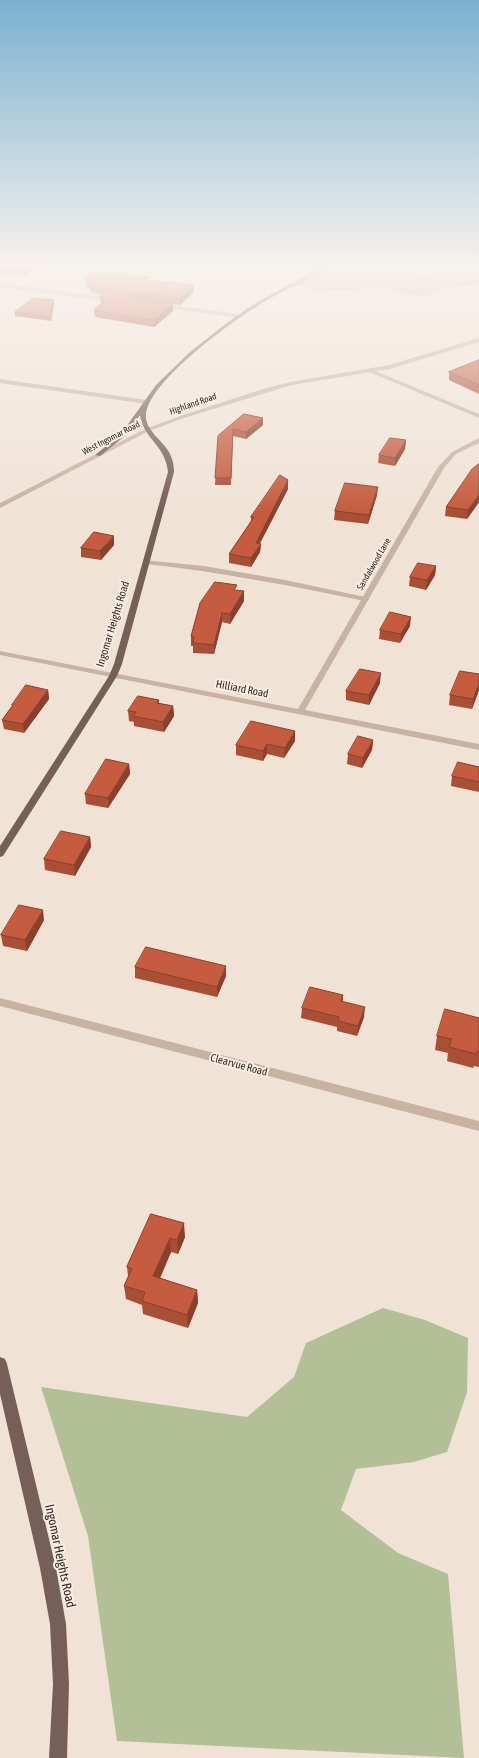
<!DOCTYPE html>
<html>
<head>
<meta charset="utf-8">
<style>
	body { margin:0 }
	canvas { display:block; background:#f0e3d6 }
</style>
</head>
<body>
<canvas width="479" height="1758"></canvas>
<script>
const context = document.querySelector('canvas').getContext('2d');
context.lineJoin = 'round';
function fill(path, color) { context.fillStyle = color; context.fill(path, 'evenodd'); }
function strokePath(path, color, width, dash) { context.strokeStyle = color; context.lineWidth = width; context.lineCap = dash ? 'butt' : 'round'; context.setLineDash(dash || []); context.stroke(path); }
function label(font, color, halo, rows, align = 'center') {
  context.font = font + ' "Asap Condensed",sans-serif'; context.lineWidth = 4; context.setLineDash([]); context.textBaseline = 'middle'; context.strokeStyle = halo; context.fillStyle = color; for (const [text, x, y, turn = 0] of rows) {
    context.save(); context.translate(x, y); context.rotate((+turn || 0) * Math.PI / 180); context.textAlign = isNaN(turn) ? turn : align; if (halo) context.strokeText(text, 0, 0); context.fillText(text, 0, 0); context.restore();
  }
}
const green = new Path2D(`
	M331,265c33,0 64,7 96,8 18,0 34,-8 52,-8v20l-28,2 -30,10 -36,-9 -62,3 -30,-6z
	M383,1308l42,12 43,18 -1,54 -20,60 -33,10 -58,7 -15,41 57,43 50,21 16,184 -347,-17 -29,-205 -47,-149 206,30 47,-40 12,-34z`);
const service = new Path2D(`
	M143,560l61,6 81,14 80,17 4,2 -4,2c-73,-15 -145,-29 -219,-37h-3z`);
const minor = new Path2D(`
	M0,283l113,15 3,2 -3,2 -113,-15z
	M161,304l79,10 3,2 -3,2 -81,-11v-2z
	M369,370h4l106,44v4l-110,-46z
	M0,379l147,21 3,2 -3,2 -147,-21z
	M479,438v5l-23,11 -12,14 -139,242 174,34v6l-479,-95v-4l298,58 140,-242 14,-15z
	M0,998l479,123v10l-479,-125z`);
const tertiary = new Path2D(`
	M479,338v4l-89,27 -98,16 -108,33 -35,13 -149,77v-5l145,-74 35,-13 83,-27 27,-7 99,-17z`);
const primary = new Path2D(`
	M326,265h7c-20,14 -43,22 -64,34 -30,17 -119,80 -123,115 -2,16 18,27 24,40 3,6 4,12 4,18l-52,192 -5,12 -114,180 -3,1v-11l109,-170 5,-12 54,-192c-3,-28 -24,-32 -28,-57l-15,21 -25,20 -5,-1 26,-21 35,-49 34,-33 38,-30 29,-20z
	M0,1357l5,2 2,5 49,204 10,56 3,60 -2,74h-18l4,-74 -3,-60 -10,-56 -40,-174z`);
const wall = new Path2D(`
	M0,265h39l-14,11 -25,-3z
	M85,278l66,3 43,4v7l-14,13 -87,-12 -8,-8z
	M100,295l73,16 -19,16 -59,-10 -1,-7 8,-7 -2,-2z
	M53,300l1,4 -3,17 -36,-5v-4z
	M479,360v34l-30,-14v-8z
	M244,414l19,4v7l-17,14 -13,-3 -2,49h-16l3,-49z
	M406,440l-1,9 -10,17 -17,-3 1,-8z
	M479,464v38l-12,17 -22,-3 1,-9z
	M288,480v9l-28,54 1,1 -1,8 -9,15 -22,-4v-9l22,-32v-5z
	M377,495l-9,29 -34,-4 1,-9z
	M114,545l-13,15 -20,-3v-9z
	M436,566l-1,9 -9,15 -17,-4 1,-9z
	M237,590l7,1v10l-14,23 -8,-2 -8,32 -21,-1v-7h-2v-10z
	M410,626l-10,17 -21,-4 1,-9z
	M479,674v16l-7,19 -23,-4 1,-10z
	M380,683l-11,22 -23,-5v-9z
	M48,690l1,9 -25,34 -20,-4 -2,-9 10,-14v-1z
	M159,700v3l14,3 1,10 -10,16 -30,-6v-4l-5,-1 -1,-10z
	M373,740l-1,10 -10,18 -15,-4 1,-10z
	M295,741l-11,17 -17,-4 -4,7 -27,-6v-10z
	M129,764l1,10 -22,34 -22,-4 -1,-10z
	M479,767v25l-28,-6 1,-10z
	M90,837l1,10 -16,29 -30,-6 -1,-11z
	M44,920l-17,31 -24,-5 -2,-11z
	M135,967l91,9 -9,21 -82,-19z
	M343,995v7l21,15 -7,19 -20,-5v-4l-36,-9 1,-10z
	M479,1018v49l-5,-1 -1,2 -26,-7 1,-8 -13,-3 2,-14z
	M151,1214l34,23 -7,17 -7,-2 -11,26 37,12 1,13 -10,25 -45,-14 -1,-9 -16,-6 -2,-13 4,-10 -1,-9z`);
const shadedWall = new Path2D(`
	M29,265h10l-14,11 -1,-7z
	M194,285v7l-14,13 -1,-7z
	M53,300l1,4 -3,17 -1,-4z
	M173,304v7l-19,16v-7z
	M263,418v7l-17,14v-7z
	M406,440l-1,9 -10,17v-8z
	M288,480v9l-32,62 5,-7 -1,8 -9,15v-9l5,-15z
	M378,487l-1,8 -9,29 1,-9z
	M479,495v7l-12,17 1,-9z
	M114,536v9l-13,15 -1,-9z
	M436,566l-1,9 -9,15 1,-10z
	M244,591v10l-14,23v-10z
	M222,613v9l-8,32v-9z
	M411,617l-1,9 -10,17 1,-9z
	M381,673l-1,10 -11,22v-10z
	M479,684v6l-7,19 1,-10z
	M48,690l1,9 -25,34 -1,-9z
	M173,706l1,10 -10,16 -1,-10z
	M295,731v10l-11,17 1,-10z
	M373,740l-1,10 -10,18 1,-10z
	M267,744v10l-4,7v-10z
	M129,764l1,10 -22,34v-10z
	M90,837l1,10 -16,29 -1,-11z
	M43,910l1,10 -17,31 -2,-11z
	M226,966v10l-9,21v-10z
	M365,1007l-1,10 -7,19 1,-10z
	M184,1223l1,14 -7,17 -1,-14z
	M170,1238l1,14 -16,38 -2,-14z
	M197,1290l1,13 -10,25 -1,-13z`);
const building = new Path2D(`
	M0,265h29l-5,4z
	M93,271l58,6 -4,3 47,5 -15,13 -87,-11 -7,-9z
	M100,295l73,9 -19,16 -60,-10 11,-10z
	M33,298l20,2 -3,17 -35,-5z
	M479,360v25l-30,-13z
	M244,414l19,4 -17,14 -13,-3 -2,49h-16l3,-42z
	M390,438l16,2 -11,18 -16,-3z
	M479,464v31l-11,15 -22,-3 26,-38z
	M280,475l8,5 -32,63 5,1 -10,14 -22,-4 25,-37h-3z
	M345,483l33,4 -9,28 -34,-4z
	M94,532l20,4 -14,15 -19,-3z
	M418,563l18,3 -9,14 -17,-3z
	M215,582l22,3 -3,5 10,1 -14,23 -8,-1 -8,32 -21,-2 1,-6 -3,-1 9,-33z
	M390,612l21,5 -10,17 -21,-4z
	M360,669l21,4 -12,22 -23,-4z
	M460,671l19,3v10l-6,15 -23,-4z
	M26,685l22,5 -25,34 -21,-4 11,-15h-1z
	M138,696l21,4 -2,3 16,3 -10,16 -30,-6 3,-4 -8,-1z
	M251,721l44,10 -10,17 -18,-4 -4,7 -27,-6z
	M358,736l15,4 -10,18 -15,-4z
	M106,759l23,5 -21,34 -23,-4z
	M458,762l21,5v15l-27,-6z
	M61,831l29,6 -16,28 -30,-6z
	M19,905l24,5 -18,30 -24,-5z
	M146,947l80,19 -9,21 -82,-20z
	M310,987l33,8 -2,6 24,6 -7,19 -20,-5 1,-4 -37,-9z
	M445,1009l34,9v34l-2,-1 -1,3 -27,-7 3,-8 -15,-3z
	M151,1214l33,9 -7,17 -7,-2 -17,38 44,14 -10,25 -45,-14 3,-9 -21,-6 8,-17 -5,-2z`);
const farStreetnames = [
	["Highland Road",193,404,-19],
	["West Ingomar Road",111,438,-27],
	["Sandalwood Lane",374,564,-60]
];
const streetNames = [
	["Ingomar Heights Road",113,624,-73],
	["Hilliard Road",242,689,11],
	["Clearvue Road",239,1065,15]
];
const nearStreetnames = [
	["Ingomar Heights Road",60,1556,78]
];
fill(green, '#b3bf97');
fill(service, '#c8b3a3');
fill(minor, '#c8b3a3');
fill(tertiary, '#c8b3a3');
fill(primary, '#755f56');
fill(wall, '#a94f36');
fill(shadedWall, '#8a402c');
fill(building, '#c55c3f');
strokePath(building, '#8a402c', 1);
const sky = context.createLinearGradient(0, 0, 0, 512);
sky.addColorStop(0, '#7ab1d0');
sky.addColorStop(0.52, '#f8f2ed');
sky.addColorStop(1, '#f8f2ed00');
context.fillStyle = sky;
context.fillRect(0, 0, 479, 512);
label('9px', '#332925', '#f8eee2', farStreetnames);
label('11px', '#332925', '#f8eee2', streetNames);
label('13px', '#332925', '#f8eee2', nearStreetnames);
</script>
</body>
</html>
